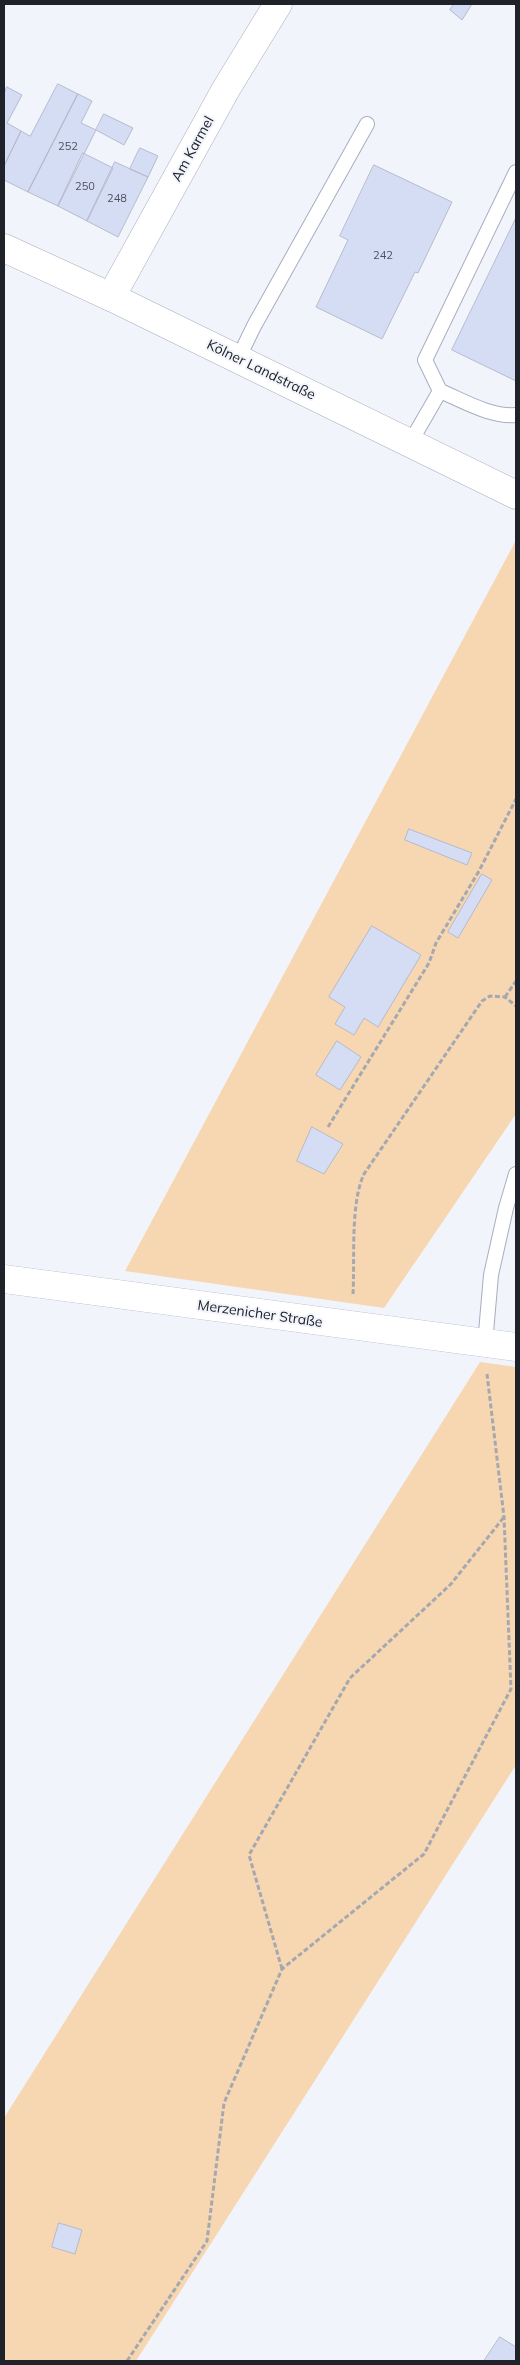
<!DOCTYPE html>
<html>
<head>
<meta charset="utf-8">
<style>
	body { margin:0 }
	#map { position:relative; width:520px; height:2365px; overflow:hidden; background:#f2f4fc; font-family:Mulish,sans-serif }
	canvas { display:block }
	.frame { position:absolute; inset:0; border:5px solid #202229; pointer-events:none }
</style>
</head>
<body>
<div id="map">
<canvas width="520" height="2365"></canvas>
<div class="frame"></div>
</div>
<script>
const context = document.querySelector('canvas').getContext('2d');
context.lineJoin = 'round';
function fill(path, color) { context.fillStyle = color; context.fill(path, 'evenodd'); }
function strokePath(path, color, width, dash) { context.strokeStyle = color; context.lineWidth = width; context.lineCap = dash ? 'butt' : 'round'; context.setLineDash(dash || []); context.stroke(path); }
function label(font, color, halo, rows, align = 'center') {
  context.font = font + ' Mulish,sans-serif'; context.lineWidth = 4; context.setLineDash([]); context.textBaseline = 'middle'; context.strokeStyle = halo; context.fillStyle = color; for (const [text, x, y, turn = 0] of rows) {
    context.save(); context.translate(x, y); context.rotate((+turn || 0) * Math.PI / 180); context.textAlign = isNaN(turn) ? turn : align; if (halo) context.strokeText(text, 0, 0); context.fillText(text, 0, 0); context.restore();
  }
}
const green = new Path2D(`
	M515,542l1,572 -132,194 -259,-37z
	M480,1362l36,5v398l-380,596h-132v-243z`);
const building = new Path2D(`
	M454,4h18l-10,16 -12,-10z
	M58,84l20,10 -50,98 -24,-12v-14l17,-35 9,5z
	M7,87l15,8 -15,28 14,8 -17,35v-72z
	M78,94l14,7 -11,22 15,7 -38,76 -30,-14z
	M104,114l29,14 -9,17 -28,-15z
	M140,148l18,8 -10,21 -18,-8z
	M83,153l30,15 -26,53 -29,-15z
	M115,162l33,15 -30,60 -31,-16z
	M374,165l78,37 -34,71 -3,-1 -33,67 -66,-32 32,-67 -8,-4z
	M516,218v163l-64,-31z
	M409,829l63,24 -5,12 -62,-25z
	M482,874l10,6 -34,58 -10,-6z
	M372,926l49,29 -43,72 -14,-9 -10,17 -19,-11 10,-17 -16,-10z
	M337,1041l24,16 -21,33 -24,-15z
	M312,1127l31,17 -19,30 -27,-13z
	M59,2223l23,7 -7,24 -23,-7z
	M500,2337l16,10v14h-32z`);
const path = new Path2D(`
	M505,997l11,-16
	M328,1127l101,-164 7,-20 43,-72 37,-72
	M353,1294c2,-35 -3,-90 11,-120l118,-173 8,-5 15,1 11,9
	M282,1969l-33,-114 101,-177 101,-94 53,-67
	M127,2361l80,-120 17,-138 58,-134 142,-115 87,-165 -7,-172 -17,-143`);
const service = new Path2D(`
	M516,172l-91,188 15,31c24,10 50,26 76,24
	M238,359l16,-33 113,-202
	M410,443l30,-52
	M485,1344l6,-69 15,-67 10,-34`);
const minor = new Path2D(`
	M111,297l115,-208 52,-85`);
const tertiary = new Path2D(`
	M4,1279l512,68`);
const primary = new Path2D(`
	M4,248l107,49 405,198`);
const numberNames = [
	["252",68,147],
	["250",85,187],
	["248",117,199],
	["242",383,256]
];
const streetNames = [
	["Am Karmel",193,149,-61],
	["Kölner Landstraße",261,370,26],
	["Merzenicher Straße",260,1314,8]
];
fill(green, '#f6d7b1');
fill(building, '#d5ddf5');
strokePath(building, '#b5bacc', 1);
strokePath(service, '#a8aec0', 16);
strokePath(minor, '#a8aec0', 29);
strokePath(tertiary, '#a8aec0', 29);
strokePath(primary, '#a8aec0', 29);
strokePath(path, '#a6a8af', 3, [5, 2.5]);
strokePath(service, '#fff', 14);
strokePath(minor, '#fff', 28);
strokePath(tertiary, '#fff', 28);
strokePath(primary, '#fff', 28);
label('11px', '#4d515c', null, numberNames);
label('14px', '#202229', '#f2f4fc', streetNames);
</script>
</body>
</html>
